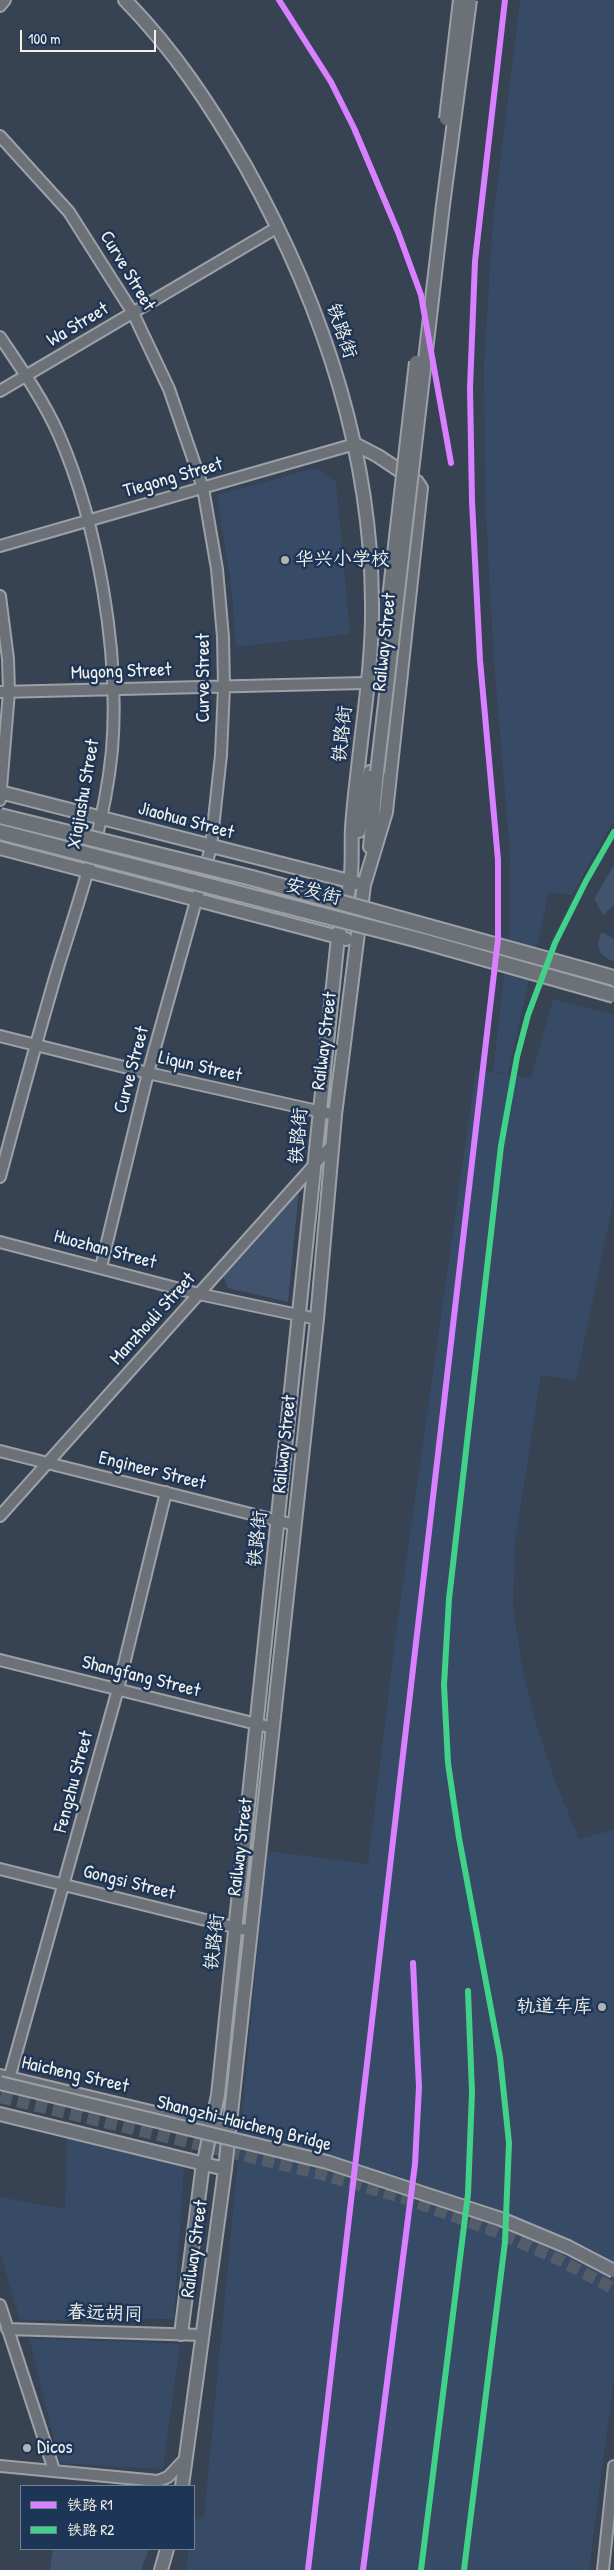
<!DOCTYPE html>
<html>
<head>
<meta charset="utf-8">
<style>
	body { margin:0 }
	#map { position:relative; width:614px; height:2570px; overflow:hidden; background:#374253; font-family:"Patrick Hand","LXGW WenKai TC",sans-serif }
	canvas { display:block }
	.legend { position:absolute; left:20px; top:2485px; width:175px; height:65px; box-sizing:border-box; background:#1d3557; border:1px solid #738091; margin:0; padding:6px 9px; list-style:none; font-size:15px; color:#f4f1e8 }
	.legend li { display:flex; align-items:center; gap:10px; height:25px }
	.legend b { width:25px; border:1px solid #738091 }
	.scale { position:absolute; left:20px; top:30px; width:136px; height:22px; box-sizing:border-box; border:2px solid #f4f1e8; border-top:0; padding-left:6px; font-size:15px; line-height:18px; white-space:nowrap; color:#f4f1e8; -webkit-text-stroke:4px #1d3557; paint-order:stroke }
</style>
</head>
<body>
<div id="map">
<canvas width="614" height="2570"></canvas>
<ul class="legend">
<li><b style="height:6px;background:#d880ff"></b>铁路 R1</li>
<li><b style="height:6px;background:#40d288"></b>铁路 R2</li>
</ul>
<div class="scale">100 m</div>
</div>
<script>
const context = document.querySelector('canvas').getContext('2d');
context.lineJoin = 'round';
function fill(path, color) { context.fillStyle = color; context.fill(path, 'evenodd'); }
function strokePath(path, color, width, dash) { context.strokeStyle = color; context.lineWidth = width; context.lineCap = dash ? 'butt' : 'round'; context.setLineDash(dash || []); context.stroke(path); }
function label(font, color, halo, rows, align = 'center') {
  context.font = font + ' "Patrick Hand","LXGW WenKai TC",sans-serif'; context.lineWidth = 5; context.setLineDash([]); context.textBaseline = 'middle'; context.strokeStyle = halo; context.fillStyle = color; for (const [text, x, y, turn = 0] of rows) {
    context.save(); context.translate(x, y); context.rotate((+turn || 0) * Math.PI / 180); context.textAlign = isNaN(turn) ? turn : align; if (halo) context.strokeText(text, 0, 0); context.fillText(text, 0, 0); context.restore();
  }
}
const built = new Path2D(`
	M520,0h94v820l-42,75 -23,-3 -41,182 -15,-3 16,-139 1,-79 -17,-205 -8,-155 -1,-129 9,-144z
	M316,468l20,14 14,152 -114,13 -4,-55 -15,-97z
	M553,999l61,16v183l-38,182 -35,-5 -26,167 -2,63 8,55 13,58 20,60 25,61 35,-9v548l-25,192h-402l1,-21h6v-30l10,-1 63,-667 101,13 27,-224 81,-570 55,8z
	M67,2137l117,29 -10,153 -154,1 -20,-67v-56l65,12z
	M29,2338l151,6 -17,125 -103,-6z`);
const green = new Path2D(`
	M614,865v40l-11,10 -9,-16z
	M602,932l12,7v22c-15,-4 -20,-16 -12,-29z
	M299,1189l-11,113 -60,-14 -6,-15z
	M53,2549h96l-8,21h-91z`);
const majorTunnel = new Path2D(`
	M0,2097l321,77 86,25 87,32 66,29 54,29`);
const minor = new Path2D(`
	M0,6l5,-6
	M0,136l69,76 64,101 36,76 34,99 14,81 6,68 1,50 -3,68 -10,92 -63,226 -47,194
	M0,337c21,31 44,64 59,98 39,90 61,218 53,315 -7,74 -31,145 -53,214 -21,71 -40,142 -59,213
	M0,391l278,-164
	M0,546l355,-102
	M0,596l8,63 1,33 -9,108
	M0,692l364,-9
	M0,1036l148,37 187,42
	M0,1242l199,52 118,25
	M0,1451l295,74
	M0,1516l332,-371
	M0,1660l273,68
	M0,1869l250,62
	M9,2079l109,-390 48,-197
	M0,2305l54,165
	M7,2329l195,6
	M0,2466l158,15 10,-4 18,-19
	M603,2570l11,-104`);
const major = new Path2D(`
	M125,0c49,50 86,106 121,167 74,133 125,281 126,435 1,58 -9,118 -15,175 -2,17 -4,34 -5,51 -1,18 1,37 -2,55 -3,18 -8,36 -12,54l-120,1158 -16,76 -21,163
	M0,792l357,91
	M359,831l11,-59
	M370,847l7,-75
	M0,848l346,91
	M0,2076l218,52
	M0,2114l225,55
	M182,2486l43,-317 92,-850 18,-204 29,-230 22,-73 35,-324 -4,-6 -39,-26 -23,-12
	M161,2570l6,-21`);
const majorBridge = new Path2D(`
	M446,119l14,-119
	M389,598l27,-236
	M377,772l66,-567 27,-205
	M0,2083l327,79 174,57 67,28 46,24`);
const highwayBridge = new Path2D(`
	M0,816l252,62 362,100
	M0,832l419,108 195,55`);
const rail1 = new Path2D(`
	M279,0l52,82 23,46 44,104 23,63 30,168
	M308,2570l190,-1631v-79l-18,-200 -8,-159 -2,-113 5,-127 30,-261
	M363,2570l52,-406 4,-77 -6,-124`);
const rail2 = new Path2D(`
	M421,2570l47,-376 4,-102 -4,-101
	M464,2570l41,-328 4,-99 -9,-86 -41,-219 -11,-75 -4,-78 5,-86 52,-453 16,-89 11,-42 27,-72 31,-62 28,-49`);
const markers = [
	[285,560,5,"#b2b4b4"],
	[602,2007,5,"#b2b4b4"],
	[27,2448,5,"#b2b4b4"]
];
const streetNames = [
	["Curve Street",127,271,59],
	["Wa Street",78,325,-31],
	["铁路街",341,331,71],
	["Tiegong Street",173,478,-16],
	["Railway Street",385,642,-84],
	["Mugong Street",121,672,-2],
	["Curve Street",204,678,-90],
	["铁路街",343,734,-84],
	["Xiajiashu Street",84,794,-80],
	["Jiaohua Street",186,821,15],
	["安发街",313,892,15],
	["Railway Street",325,1041,-83],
	["Liqun Street",200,1067,13],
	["Curve Street",132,1070,-75],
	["铁路街",299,1136,-85],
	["Huozhan Street",105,1250,15],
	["Manzhouli Street",153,1319,-48],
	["Railway Street",285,1444,-84],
	["Engineer Street",152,1471,14],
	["铁路街",258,1539,-84],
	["Shangfang Street",141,1677,14],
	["Fengzhu Street",74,1782,-75],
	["Railway Street",241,1847,-83],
	["Gongsi Street",129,1883,14],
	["铁路街",215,1942,-84],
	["Haicheng Street",75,2075,13],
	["Shangzhi-Haicheng Bridge",244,2124,14],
	["Railway Street",195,2249,-82],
	["春远胡同",105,2314,2]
];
const poiNames = [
	["华兴小学校",295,560],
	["轨道车库",592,2007,"right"],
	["Dicos",37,2448]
];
fill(built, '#374b66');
fill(green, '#42546d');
strokePath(majorTunnel, '#535c69', 12, [12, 6]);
strokePath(minor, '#9da1a7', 14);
strokePath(major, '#9da1a7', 16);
strokePath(minor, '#6c7177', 10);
strokePath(major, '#6c7177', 12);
strokePath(majorBridge, '#9da1a7', 16, []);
strokePath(highwayBridge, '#9da1a7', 18, []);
strokePath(majorBridge, '#6c7177', 12);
strokePath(highwayBridge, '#6c7177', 14);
strokePath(rail1, '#d880ff', 6);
strokePath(rail2, '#40d288', 6);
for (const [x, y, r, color] of markers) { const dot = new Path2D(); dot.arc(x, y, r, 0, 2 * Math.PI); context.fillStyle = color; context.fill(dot); strokePath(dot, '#1d3557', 2); }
label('19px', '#f4f1e8', '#1d3557', streetNames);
label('19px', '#f4f1e8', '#1d3557', poiNames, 'left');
</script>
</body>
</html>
